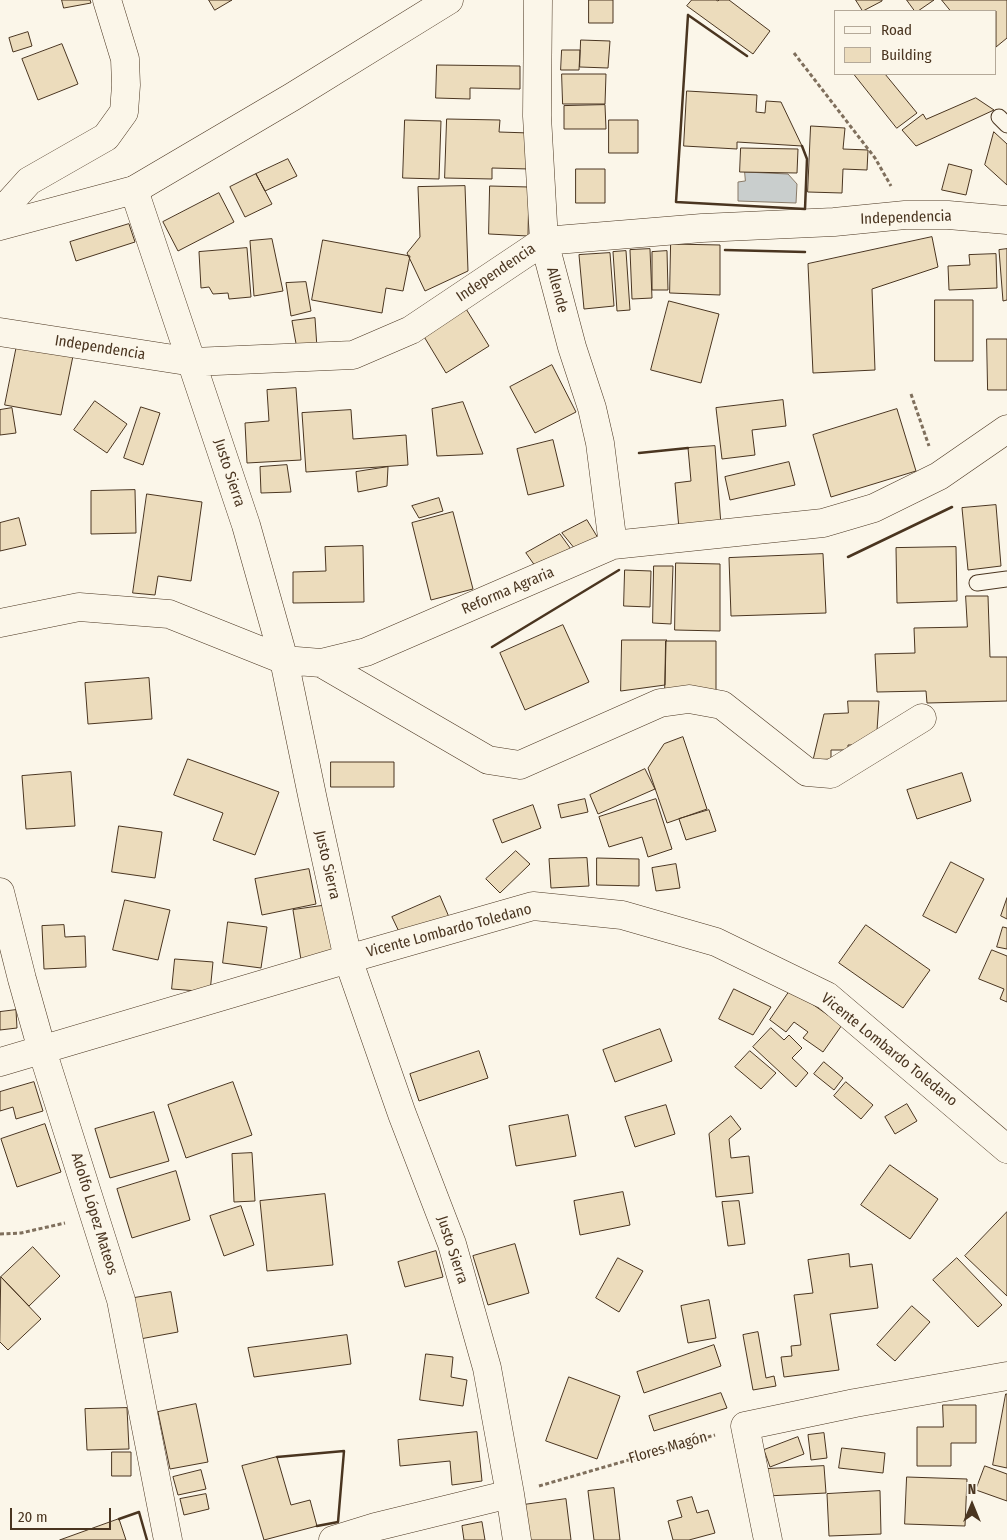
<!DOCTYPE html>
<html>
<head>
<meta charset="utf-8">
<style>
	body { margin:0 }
	#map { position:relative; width:1007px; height:1540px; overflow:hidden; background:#fbf6e9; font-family:"Fira Sans Condensed",sans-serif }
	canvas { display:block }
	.legend { position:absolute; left:834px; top:10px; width:162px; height:65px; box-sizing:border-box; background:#fbf6e9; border:1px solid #b4a999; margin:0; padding:6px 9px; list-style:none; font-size:15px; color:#4a3520 }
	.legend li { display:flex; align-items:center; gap:10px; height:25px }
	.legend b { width:25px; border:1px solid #b4a999 }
	.north { position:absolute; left:947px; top:1480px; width:50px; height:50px; -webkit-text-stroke:4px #fbf6e9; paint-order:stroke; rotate:0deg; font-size:14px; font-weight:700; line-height:20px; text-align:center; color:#4a3520 }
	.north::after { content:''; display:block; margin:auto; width:18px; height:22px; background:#4a3520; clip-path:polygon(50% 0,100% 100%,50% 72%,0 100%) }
	.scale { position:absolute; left:10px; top:1508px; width:101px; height:22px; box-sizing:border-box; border:2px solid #4a3520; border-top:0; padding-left:6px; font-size:15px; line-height:18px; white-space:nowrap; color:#4a3520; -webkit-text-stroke:4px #fbf6e9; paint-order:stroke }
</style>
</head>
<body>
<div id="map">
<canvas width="1007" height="1540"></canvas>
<ul class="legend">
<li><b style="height:6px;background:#fbf6e9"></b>Road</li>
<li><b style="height:14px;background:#ecdcbc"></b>Building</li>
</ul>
<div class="north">N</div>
<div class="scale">20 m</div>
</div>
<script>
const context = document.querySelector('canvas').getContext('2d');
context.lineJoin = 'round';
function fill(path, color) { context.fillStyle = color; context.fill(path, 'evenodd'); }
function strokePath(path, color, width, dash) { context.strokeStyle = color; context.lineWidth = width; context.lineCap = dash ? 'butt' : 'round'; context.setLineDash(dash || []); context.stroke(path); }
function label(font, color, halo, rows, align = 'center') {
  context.font = font + ' "Fira Sans Condensed",sans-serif'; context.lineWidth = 4; context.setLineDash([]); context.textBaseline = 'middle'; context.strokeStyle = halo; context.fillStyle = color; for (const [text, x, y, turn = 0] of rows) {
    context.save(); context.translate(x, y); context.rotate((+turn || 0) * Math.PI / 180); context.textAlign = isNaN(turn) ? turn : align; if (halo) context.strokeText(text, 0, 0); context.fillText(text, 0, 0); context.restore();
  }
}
const water = new Path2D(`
	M745,172l43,2 9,10 -1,19 -58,-2v-19l7,-1z`);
const building = new Path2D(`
	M62,0h28l1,3 -27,5z
	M209,0h23l-17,10z
	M589,0h24v23h-24z
	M692,0h24l2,1 1,-1h10l41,31 -17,23 -66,-48z
	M856,0h26v1l-19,10z
	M907,0h27l-16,11h-3z
	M942,0h65v38l-11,9v-36h-45z
	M28,32l4,14 -19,6 -4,-14z
	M581,40l29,1 -2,27 -28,-1z
	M62,44l16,40 -40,16 -16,-41z
	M562,50h18l-1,20h-18z
	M437,65l83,1v23l-50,-1v11l-34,-1z
	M562,74h44l-1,30h-42z
	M854,74h31l32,39 -20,15z
	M687,91l70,4 -1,17 9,1 1,-12 15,1 21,44 -65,-4v7l-53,-3z
	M976,98l18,12 -78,36 -14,-16 21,-16 3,5z
	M605,105l1,24h-42v-23z
	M447,119l53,1 -1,12 31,1 -1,36 -37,-1v11l-47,-1z
	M405,120l36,1 -2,58 -36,-1z
	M609,120h29v33h-29z
	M811,126l34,2 -2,21 25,1 -1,20 -24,-1 -1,24 -34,-1z
	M994,132l13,12v41l-22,-20z
	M741,148l57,1 -1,24 -57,-1z
	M288,159l9,17 -32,15 -9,-17z
	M949,164l23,6 -6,25 -24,-5z
	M576,169h29v34h-29z
	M256,174l16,30 -27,13 -15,-30z
	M465,186l3,85 -43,20 -18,-38 13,-16 -2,-50z
	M490,186l39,1 -1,49 -39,-2z
	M219,193l15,29 -56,29 -15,-29z
	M129,224l6,18 -59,19 -6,-19z
	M932,237l6,30 -66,22 3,81 -62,3 -5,-109z
	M272,239l11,52 -29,5 -4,-55z
	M323,240l87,16 -7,35 -17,-3 -4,25 -70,-13z
	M671,244l49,1v50l-50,-2z
	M247,248l4,49 -22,2 -1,-6 -15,1 -4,-7 -8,1 -2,-36z
	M650,249l2,49 -20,1 -2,-49z
	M1007,249v51l-4,1 -4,-51z
	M626,251l4,59 -13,1 -4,-59z
	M667,251l1,39h-16v-38z
	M610,253l4,53 -30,3 -5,-54z
	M996,254l1,34 -48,2 -1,-24 22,-1 -1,-10z
	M306,282l5,29 -20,5 -5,-33z
	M935,300h38v61h-38z
	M669,301l50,13 -18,69 -50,-13z
	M463,304l26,42 -43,27 -26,-43z
	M315,318l2,30 -20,1 -5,-28z
	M987,339h20v51h-19z
	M18,340l56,11 -13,64 -56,-10z
	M552,365l24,47 -41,21 -25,-46z
	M296,388l5,72 -54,3 -2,-40 24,-2 -2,-31z
	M783,400l3,26 -34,4 3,25 -33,4 -6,-51z
	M95,401l32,23 -20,29 -33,-23z
	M463,402l20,52 -46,2 -5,-47z
	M141,407l19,6 -17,52 -19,-7z
	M12,408l4,25 -16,2v-25z
	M897,409l19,62 -85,26 -18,-62z
	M351,410l2,29 53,-4 2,30 -102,7 -4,-59z
	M553,440l11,46 -36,9 -11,-46z
	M715,446l6,79 -42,4 -4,-46 16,-2 -3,-33z
	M789,462l6,23 -65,15 -5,-23z
	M287,465l4,27 -30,1 -1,-26z
	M388,467l-1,19 -29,6 -2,-20z
	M135,490l1,43 -45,1v-43z
	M147,494l55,8 -11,79 -33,-5 -3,19 -22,-2z
	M439,498l4,13 -24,7 -7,-12z
	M996,505l5,61 -33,4 -6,-62z
	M453,512l20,77 -42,11 -19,-77z
	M19,518l7,27 -26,6v-28z
	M587,520l11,18 -23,11 -13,-16z
	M560,534l13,18 -33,21 -14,-20z
	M363,546l1,56 -71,1v-31l33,-1 -1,-24z
	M956,547l1,54 -60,2 -1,-55z
	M823,554l3,59 -95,3 -2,-58z
	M676,563l44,1v67l-45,-1z
	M654,566h19l-2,58 -18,-1z
	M625,570l26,1 -1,36 -26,-1z
	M966,596h22l2,61h17v44l-80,2 -1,-12 -49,1 -2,-38 40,-1 -1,-25 53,-1z
	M563,625l26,57 -64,28 -25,-57z
	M622,640h45l-1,1 -1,44 -44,6z
	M666,641h50v55h-51z
	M149,678l3,41 -64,5 -3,-41z
	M848,701h31l-3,44h-28v5h-17v9l-18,1 11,-46 24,-1z
	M683,737l24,72 -40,14 -19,-55 16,-24z
	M188,759l91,33 -24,63 -42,-15 10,-27 -49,-18z
	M331,762h63v25h-63z
	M645,769l10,20 -57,25 -8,-19z
	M71,772l4,54 -49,3 -4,-53z
	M962,773l9,28 -54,18 -10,-29z
	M585,799l3,13 -27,6 -3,-13z
	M656,799l16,50 -24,8 -6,-20 -33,10 -10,-30z
	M533,805l8,23 -39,15 -9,-23z
	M709,810l7,21 -30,9 -7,-21z
	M119,826l43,6 -7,46 -43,-6z
	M516,851l14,13 -30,29 -14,-14z
	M587,858l2,28 -38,2 -2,-29z
	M597,858l42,1v27l-42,-1z
	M951,862l33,17 -28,54 -33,-17z
	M676,864l4,24 -24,3 -4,-23z
	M309,869l7,35 -54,11 -7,-36z
	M440,896l9,21 -47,21 -10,-21z
	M1007,898v21l-6,-3z
	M125,900l45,10 -12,50 -45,-10z
	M328,905l8,56 -34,5 -9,-56z
	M228,922l39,5 -6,41 -38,-5z
	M64,925l1,12 20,-1 1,31 -42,2 -2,-43z
	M866,925l64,45 -27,38 -64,-45z
	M1003,927l4,1v21l-10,-2z
	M992,950l15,6v46l-7,-3 4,-10 -25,-10z
	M175,959l38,3 -3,30 -38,-3z
	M734,989l37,18 -18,28 -34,-16z
	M791,989l51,36 -19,27 -20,-14 5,-6 -14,-10 -8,10 -16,-12z
	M16,1010l1,18 -17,2v-18z
	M771,1028l13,12 5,-5 13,13 -10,10 16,15 -12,14 -43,-40z
	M660,1029l12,32 -57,21 -12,-32z
	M479,1051l9,27 -69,23 -9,-27z
	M750,1051l26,22 -15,16 -26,-22z
	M824,1062l19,16 -9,12 -20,-16z
	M34,1082l9,29 -27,8 -3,-12 -13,4v-19z
	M233,1082l19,53 -66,23 -18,-53z
	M846,1082l27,23 -12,14 -27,-23z
	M907,1104l10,17 -22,13 -10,-17z
	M666,1105l9,29 -40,13 -10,-30z
	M154,1112l15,49 -59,17 -15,-49z
	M568,1115l8,41 -60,10 -7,-40z
	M731,1116l10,13 -12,10 2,19 18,-2 4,37 -37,4 -7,-63z
	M45,1124l16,48 -44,15 -16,-48z
	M252,1153l3,48 -21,1 -2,-48z
	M890,1165l48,34 -28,40 -49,-34z
	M176,1171l14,49 -58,18 -15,-49z
	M623,1192l7,33 -50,10 -6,-34z
	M325,1194l8,71 -66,6 -7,-70z
	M739,1201l6,43 -17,2 -6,-44z
	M241,1206l13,39 -30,11 -14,-40z
	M1007,1212v84l-42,-40z
	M515,1244l14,49 -41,12 -15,-49z
	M33,1247l27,29 -31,30 -28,-29z
	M436,1251l7,26 -38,10 -7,-25z
	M849,1254l1,13 22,-3 6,44 -48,6 9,56 -55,7 -3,-20 11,-1 -1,-10 10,-1 -7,-50 19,-2 -5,-33z
	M618,1258l25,13 -24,41 -23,-14z
	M957,1258l45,47 -24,22 -45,-47z
	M1,1277l40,42 -33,31 -8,-8z
	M171,1292l7,40 -38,7 -6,-41z
	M709,1300l7,38 -28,5 -7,-37z
	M912,1306l18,16 -35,39 -18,-16z
	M758,1332l8,46 8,-2 2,10 -23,4 -10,-55z
	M347,1335l4,29 -97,13 -6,-29z
	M714,1345l7,21 -77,27 -7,-21z
	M426,1354l27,3 -2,20 16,3 -4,26 -43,-6z
	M569,1377l51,19 -23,63 -51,-18z
	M721,1393l6,15 -73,23 -5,-15z
	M1006,1394h1v74l-14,-3z
	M196,1404l12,58 -38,7 -12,-57z
	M943,1405h33v38h-25v23h-34v-39h26z
	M127,1408l2,41 -42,1 -2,-41z
	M477,1432l5,49 -30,4 -2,-24 -50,5 -2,-26z
	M824,1433l3,25 -16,2 -3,-25z
	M798,1437l6,17 -34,13 -6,-17z
	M842,1448l43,5 -2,20 -44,-5z
	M112,1452h19v24h-19z
	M277,1457l14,48 19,-5 7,26 -53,14 -22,-74z
	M824,1466l2,27 -59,3 -1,-27z
	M985,1466l22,8v27l-31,-11z
	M201,1470l5,19 -28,6 -5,-18z
	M907,1477l60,2 -2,47 -60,-2z
	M614,1488l6,52h-26l-6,-49z
	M880,1491l1,43 -52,2 -2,-42z
	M206,1494l3,15 -25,6 -4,-16z
	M692,1497l5,16 11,-3 7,23 -26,7h-16l-5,-19 14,-4 -5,-16z
	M566,1499l5,41h-43l-5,-35z
	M119,1519l7,21h-66z
	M482,1522l3,18h-21l-2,-14z`);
const path = new Path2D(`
	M794,53l81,105 16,28
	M911,394l18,52
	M0,1234l21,-1 44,-10
	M539,1486l176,-51`);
const lane = new Path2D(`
	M999,117l8,8
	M977,583l30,-4`);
const street = new Path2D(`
	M538,0l-1,116 7,125 28,106 20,61 8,35 13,102
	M134,190l112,335 38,135 29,140 35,159 54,155 50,130 35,124 23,126 7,46
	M0,213l29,-32 77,-44 18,-25 2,-27 -1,-26 -18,-59
	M0,332l193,30 160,-7 58,-25 133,-89 158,-13 132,-6 71,-7h43l59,5
	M0,623l79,-16 90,7 115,46 37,3 45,-11 247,-107 210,-22 51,-15 65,-32 68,-47
	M321,663l167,97 32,5 140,-62 29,-4 33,6 85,67 24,2 91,-56
	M0,892l22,87 20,71 79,250 47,240
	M0,1062l348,-103 185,-53 89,9 94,27 111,54 180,153
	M333,1540l42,-13 135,-33
	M768,1540l-23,-114 110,-23 152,-27`);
const highway = new Path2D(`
	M0,226l134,-36 158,-93 157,-97`);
const wall = new Path2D(`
	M688,15l-12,187 129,7 2,-50 -5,-13
	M688,15l59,41
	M725,250l80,2
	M639,453l49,-5
	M848,557l104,-50
	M492,647l127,-77
	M277,1457l67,-6 -6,71 -21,4
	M119,1519l20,-7 8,28`);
const streetNames = [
	["Independencia",906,218,-2],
	["Independencia",496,273,-34],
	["Allende",557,290,75],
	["Independencia",100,348,9],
	["Justo Sierra",229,473,72],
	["Reforma Agraria",508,591,-23],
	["Justo Sierra",327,865,77],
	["Vicente Lombardo Toledano",449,931,-15],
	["Vicente Lombardo Toledano",889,1050,39],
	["Adolfo López Mateos",94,1214,73],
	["Justo Sierra",452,1250,72],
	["Flores Magón",668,1448,-16]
];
fill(water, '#c9cecd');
strokePath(water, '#887966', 1);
fill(building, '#ecdcbc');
strokePath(building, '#4a3520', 1);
strokePath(lane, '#4a3520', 17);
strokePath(street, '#4a3520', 29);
strokePath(highway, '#4a3520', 29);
strokePath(path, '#7f6f5c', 3, [4, 2.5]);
strokePath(lane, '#fbf6e9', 15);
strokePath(street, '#fbf6e9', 28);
strokePath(highway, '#fbf6e9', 28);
strokePath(wall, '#4a3520', 2.5);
label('15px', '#4a3520', '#fbf6e9', streetNames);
</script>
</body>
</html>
